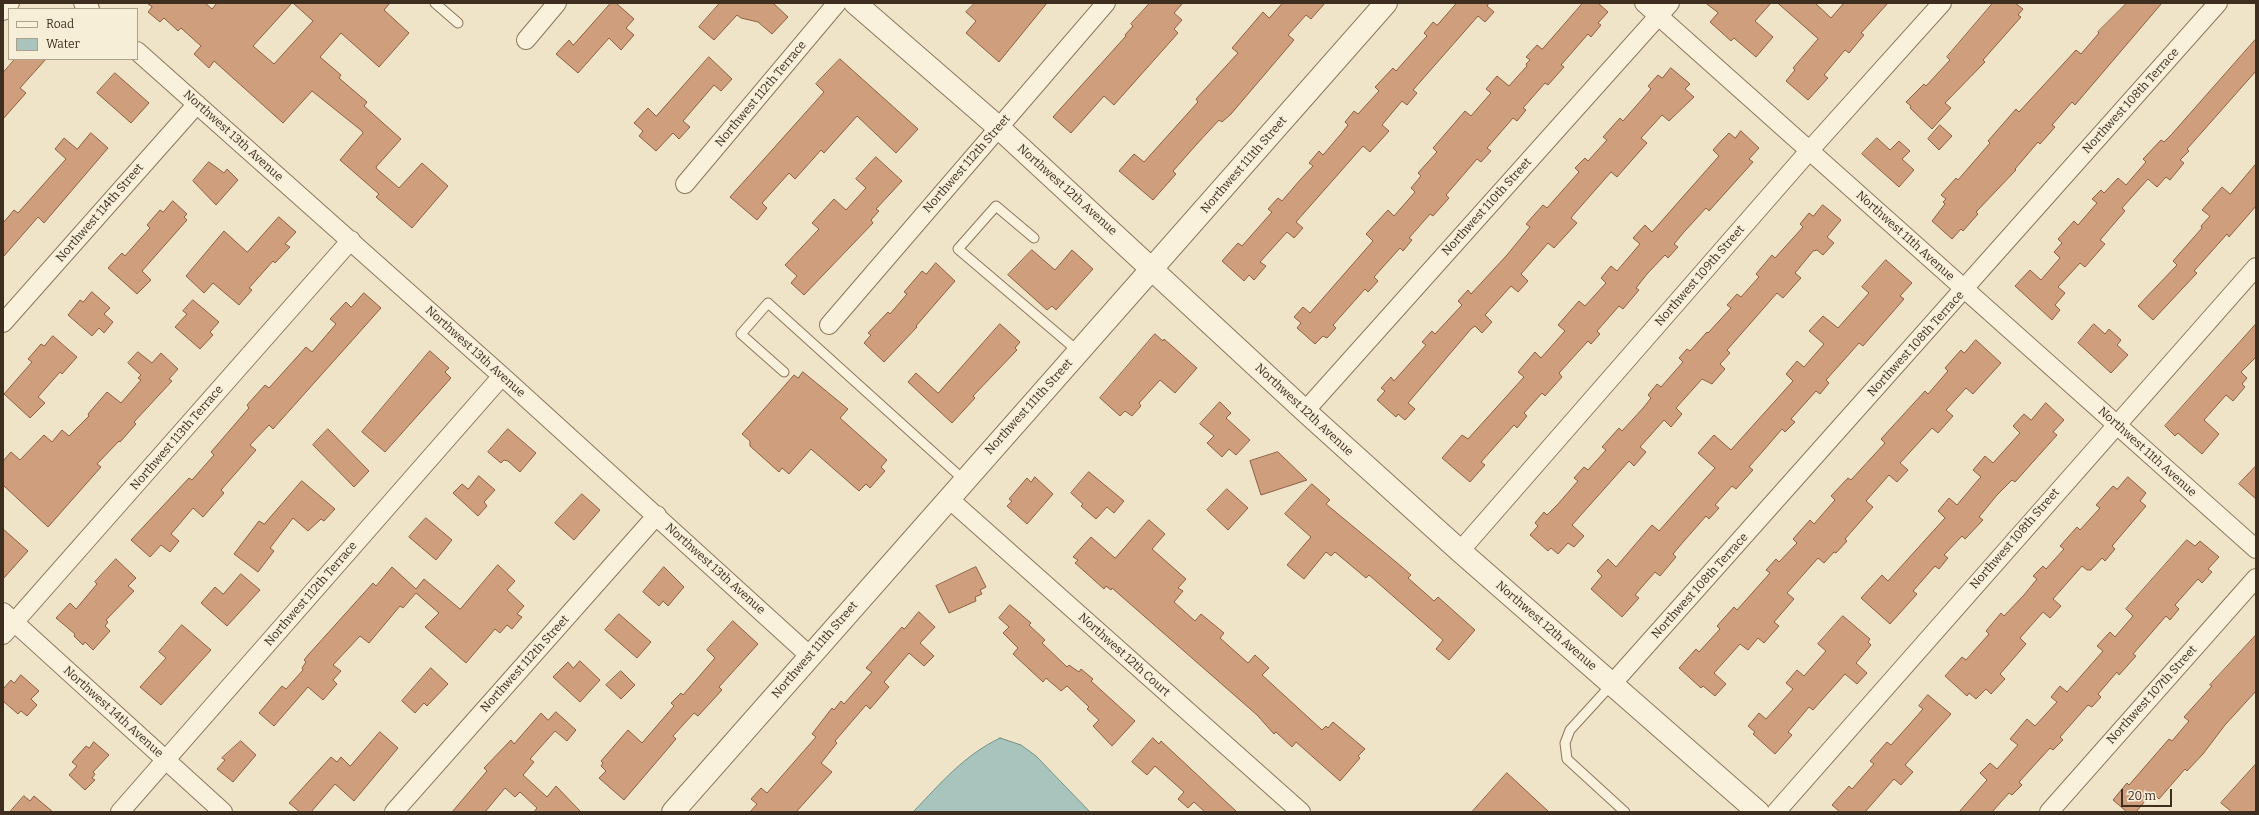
<!DOCTYPE html>
<html>
<head>
<meta charset="utf-8">
<style>
	body { margin:0 }
	#map { position:relative; width:2259px; height:815px; overflow:hidden; background:#f0e4c8; font-family:Bitter,serif }
	canvas { display:block }
	.frame { position:absolute; inset:0; border:4px solid #3d2e20; pointer-events:none }
	.legend { position:absolute; left:8px; top:8px; width:130px; height:52px; box-sizing:border-box; background:#f7eed8; border:1px solid #ada18e; margin:0; padding:5px 7px; list-style:none; font-size:12px; color:#3d2e20 }
	.legend li { display:flex; align-items:center; gap:8px; height:20px }
	.legend b { width:20px; border:1px solid #ada18e }
	.scale { position:absolute; left:2121px; top:789px; width:51px; height:18px; box-sizing:border-box; border:2px solid #3d2e20; border-top:0; padding-left:5px; font-size:12px; line-height:14px; white-space:nowrap; color:#3d2e20; -webkit-text-stroke:3px #f7eed8; paint-order:stroke }
</style>
</head>
<body>
<div id="map">
<canvas width="2259" height="815"></canvas>
<div class="frame"></div>
<ul class="legend">
<li><b style="height:5px;background:#faf1dc"></b>Road</li>
<li><b style="height:11px;background:#a9c4bc"></b>Water</li>
</ul>
<div class="scale">20 m</div>
</div>
<script>
const context = document.querySelector('canvas').getContext('2d');
context.lineJoin = 'round';
function fill(path, color) { context.fillStyle = color; context.fill(path, 'evenodd'); }
function strokePath(path, color, width, dash) { context.strokeStyle = color; context.lineWidth = width; context.lineCap = dash ? 'butt' : 'round'; context.setLineDash(dash || []); context.stroke(path); }
function label(font, color, halo, rows, align = 'center') {
  context.font = font + ' Bitter,serif'; context.lineWidth = 3; context.setLineDash([]); context.textBaseline = 'middle'; context.strokeStyle = halo; context.fillStyle = color; for (const [text, x, y, turn = 0] of rows) {
    context.save(); context.translate(x, y); context.rotate((+turn || 0) * Math.PI / 180); context.textAlign = isNaN(turn) ? turn : align; if (halo) context.strokeText(text, 0, 0); context.fillText(text, 0, 0); context.restore();
  }
}
const water = new Path2D(`
	M1000,738l21,7 15,11 54,56h-177c28,-29 50,-56 87,-74z`);
const building = new Path2D(`
	M147,3h58l7,6 5,-6h75l-39,43 21,18 39,-43 -20,-18h97l-6,7 25,23 -30,34 -38,-34 -21,24 21,18 -2,3 28,24 -3,4 37,33 -25,28 1,2 22,19 23,-25 26,23 -36,42 -36,-31 3,-3 -39,-34 23,-27 -1,-2 -50,-40 -29,32 -69,-62 -5,7 -15,-14 7,-8 -20,-18 -3,3 -14,-13 -4,4 -12,-10 4,-5z
	M611,3h5l18,16 -8,9 8,7 -13,15 -12,-12 -31,35 -22,-19 13,-14 4,5z
	M720,3h53l15,14 -16,17 -14,-12 -17,-4 -4,-3 -23,25 -15,-13z
	M975,3h72l-48,59 -33,-29 10,-12 -10,-9z
	M1150,3h33l-9,10 8,7 -8,9 4,4 -64,72 -10,-9 -33,37 -18,-16 73,-81 -1,-1 8,-9 -2,-2z
	M1283,3h42l-14,16 -5,-4 -18,20 6,5 -63,74 -9,8 -3,-2 -23,25 -23,26 3,3 -23,26 -34,-29 15,-17 10,8 54,-60 -2,-3 42,-46 -6,-5 31,-36 6,6z
	M1457,3h32l-2,3 7,6 -9,10 -7,-6 -65,74 4,3 -10,12 -5,-4 -16,19 -4,5 7,6 -19,21 -7,-6 -67,76 7,6 -9,10 -7,-6 -27,30 6,4 -12,14 -5,-5 -5,6 -22,-20 16,-18 4,3 30,-34 -4,-3 10,-11 4,3 18,-21 13,-14 -4,-3 10,-12 4,4 18,-21 7,-9 -3,-3 9,-11 4,3 21,-23 -4,-4 18,-19 3,3 31,-35 -3,-3 9,-11 4,3z
	M1583,3h15l10,9 -10,11 3,2 -10,12 -3,-3 -27,31 3,2 -16,18 -3,-2 -22,25 3,2 -9,11 -4,-3 -26,30 4,3 -10,11 -4,-3 -31,36 3,3 -16,18 -3,-2 -21,24 3,2 -9,11 -3,-3 -26,29 4,4 -10,11 -3,-3 -32,36 3,3 -9,10 -4,-2 -8,8 -18,-16 4,-5 -7,-6 9,-10 7,6 63,-72 -7,-7 22,-24 6,6 21,-24 -4,-4 10,-12 -3,-3 19,-21 -4,-4 32,-37 6,5 20,-23 -5,-4 11,-13 12,10 18,-20 -1,-2 4,-4 -4,-3 11,-12 5,4z
	M1706,3h65l-16,18 18,16 -17,20 -22,-19 -3,3 -21,-19 8,-9z
	M1778,3h37l16,15 13,-15h44l-27,30 3,2 -15,18 -4,-3 -21,25 4,3 -20,22 -22,-19 9,-11 -2,-2 25,-29z
	M1993,3h22l8,6 -5,6 3,2 -38,43 2,2 -40,41 6,5 -19,21 -22,-21 1,-2 -5,-4 18,-18 2,2 24,-26 -3,-3z
	M2127,3h35l-87,102 -3,-3 -20,23 3,2 -7,8 -8,9 -2,-2 -23,27 1,1 -40,42 2,2 -15,17 -2,-2 -9,10 -20,-18 13,-17 -2,-2 3,-3 -5,-4 15,-17 2,2 32,-37 -2,-2 28,-32 3,3 57,-62 5,4 18,-21 -1,-1z
	M2256,39v32l-69,78 2,2 -9,9 4,3 -14,17 -4,-3 -9,10 -9,-8 -26,29 3,3 -25,29 5,4 -20,23 -5,-4 -22,24 7,6 -10,12 5,5 -8,10 -37,-34 15,-16 11,10 19,-22 -6,-6 8,-9 -4,-4 16,-18 4,4 19,-22 -5,-4 9,-9 3,3 14,-15 8,7 20,-23 -3,-3 18,-19 3,2 7,-7z
	M709,57l23,22 -11,12 -7,-6 -31,36 7,6 -11,12 -6,-6 -17,18 -17,-15 4,-5 -9,-8 14,-15 8,8z
	M15,59h31l-26,29 6,5 -23,26v-46z
	M840,59l78,70 -22,24 -39,-37 -33,37 -3,-3 -26,29 -6,-6 -27,30 5,5 -10,12 -27,-23 94,-105 -8,-8z
	M1671,68l19,16 -5,5 9,8 -25,24 -7,-6 -21,23 6,5 -30,34 -6,-5 -36,41 -4,5 6,5 -23,25 -6,-5 -27,31 7,7 -10,11 -7,-6 -26,29 7,7 -10,11 -7,-7 -4,3 -63,74 7,6 -10,11 -7,-6 -2,3 -19,-17 8,-9 -4,-3 10,-11 3,4 32,-36 -4,-3 10,-11 3,3 27,-29 -4,-4 10,-11 3,4 36,-39 23,-28 -4,-3 17,-19 4,3 32,-36 -4,-4 10,-10 3,3 19,-21 -4,-3 17,-19 3,3 28,-32 -3,-3 10,-11 4,3z
	M115,73l34,30 -18,20 -34,-30z
	M1940,125l12,11 -13,14 -11,-11z
	M1741,131l18,17 -10,11 4,3 -44,49 -3,-3 -22,24 -10,12 4,3 -10,11 -3,-3 -18,19 -11,14 3,2 -16,19 -4,-3 -22,25 3,3 -9,10 -3,-3 -29,32 3,4 -17,19 -3,-3 -18,20 3,3 -10,12 -3,-3 -33,37 4,3 -15,17 -28,-24 20,-23 6,4 56,-62 -6,-5 17,-20 6,6 24,-27 -7,-6 21,-24 6,5 21,-23 -5,-5 10,-12 6,5 23,-27 -7,-6 12,-13 7,7 14,-16 53,-60 -6,-6 8,-9 8,-8 6,5z
	M91,133l17,15 -64,75 -6,-6 -35,40v-34l11,-13 4,3 48,-54 -11,-10 9,-11 13,11z
	M1877,138l13,12 9,-9 11,10 -8,8 12,11 -15,17 -37,-33z
	M876,157l26,24 -26,28 3,2 -8,9 2,3 -69,72 -13,-12 6,-7 -12,-11 34,-36 -7,-6 22,-24 12,11 20,-22 -10,-9z
	M209,162l15,11 3,-4 11,11 -22,25 -23,-24z
	M2256,164v42l-27,31 -2,-3 -33,37 3,2 -44,47 -15,-14 39,-41 -4,-4 29,-33 -1,-2 9,-10 -8,-6 20,-23 8,7z
	M173,201l14,13 -3,3 3,3 -45,51 9,9 -14,14 -29,-26 14,-15 3,3 25,-28 -3,-3 13,-15 3,2z
	M1823,205l18,15 -14,17 7,6 -11,12 -6,-5 -4,1 -18,22 6,5 -18,20 -6,-5 -50,57 3,3 -10,11 5,5 -13,15 -10,-5 -26,29 6,6 -11,13 -7,-7 -24,27 6,5 -12,14 -5,-5 -57,64 12,11 -10,11 -6,-4 -10,11 -7,-6 -3,3 -18,-16 8,-9 -3,-3 9,-11 3,3 11,-11 20,-23 -4,-3 10,-11 4,3 18,-20 -4,-3 17,-19 3,3 22,-24 7,-9 -3,-3 9,-11 4,3 22,-25 -4,-4 8,-9 3,2 17,-19 1,1 23,-25 -4,-3 10,-11 4,3 18,-20 -3,-3 16,-19 3,3 28,-31 -3,-3 9,-11 4,3z
	M279,217l17,15 -11,12 5,3 -15,16 -2,-2 -24,27 3,2 -13,15 -26,-22 -9,10 -18,-17 38,-45 23,21z
	M1032,250l23,20 17,-20 21,19 -37,41 -4,-4 -5,4 -39,-35z
	M1886,260l26,23 -12,13 4,3 -41,47 -4,-3 -33,37 3,3 -9,11 -4,-3 -25,28 4,3 -10,10 -3,-3 -19,22 -14,16 4,3 -17,19 -4,-3 -17,19 4,3 -10,11 -3,-3 -22,25 -11,13 3,3 -16,19 -5,-4 -20,23 4,3 -17,19 -31,-28 11,-13 -5,-5 11,-12 8,8 36,-42 7,6 56,-63 -17,-15 16,-18 17,15 62,-69 -7,-7 11,-13 7,6 20,-23 -15,-13 14,-15 15,12 31,-35 -7,-6z
	M936,263l19,18 -39,45 1,1 -33,35 -20,-19 7,-8 -3,-2 20,-21 2,2 17,-20 -3,-2 18,-21 4,3z
	M92,292l18,16 -6,6 9,8 -9,11 -5,-5 -7,8 -24,-21 12,-15 3,2z
	M364,293l17,15 -108,121 -4,-4 -19,20 6,5 -35,40 3,3 -21,24 -10,-9 -22,26 8,7 -9,11 -9,-7 -11,12 -19,-17 58,-62 3,2 22,-25 -3,-3 38,-44 -2,-3 18,-20 4,3 37,-41 6,5 24,-28 -6,-5 16,-17 5,5z
	M193,300l26,22 -9,10 3,3 -13,14 -25,-22 12,-13 -4,-3z
	M1000,324l20,18 -5,6 2,2 -44,46 2,2 -23,25 -44,-41 8,-9 22,20z
	M2094,324l11,10 4,-5 12,11 -4,5 11,10 -17,18 -33,-30z
	M2256,324v33l-15,15 6,6 -5,6 3,3 -12,14 -7,-6 -22,25 15,14 -17,20 -24,-21 -3,3 -10,-10z
	M1155,334l8,7 1,-2 33,29 -22,25 -15,-13 -21,23 2,3 -9,10 -7,-5 -5,5 -20,-18z
	M53,336l24,21 -15,17 -2,-2 -22,25 7,6 -15,15 -26,-24 28,-32 -4,-3 13,-15 3,2z
	M1976,340l25,23 -28,31 -7,-6 -20,22 7,6 -15,17 -6,-5 -32,35 8,7 -11,12 -8,-7 -23,26 7,6 -28,32 2,2 -11,12 -2,-1 -10,11 -6,-5 -31,35 7,6 -20,23 5,4 -15,17 -6,-5 -10,12 -8,-6 -26,29 12,11 -11,12 -12,-10 -2,2 -22,-20 17,-19 3,3 21,-23 -3,-3 17,-19 3,3 33,-37 -4,-3 10,-11 3,3 18,-19 -4,-4 17,-19 4,4 21,-24 -4,-4 17,-18 3,2 34,-37 -4,-4 44,-48 3,3 20,-23 -3,-3 16,-18 3,3z
	M430,351l19,17 -4,4 6,6 -66,74 -23,-20z
	M138,352l14,11 9,-10 17,16 -9,10 3,2 -38,41 2,2 -16,18 -1,-1 -22,23 4,3 -53,60 -45,-42v-24l8,-9 9,8 24,-25 8,7 10,-12 7,6 20,-20 -1,-2 19,-22 14,11 20,-23 -3,-2 3,-3 -13,-12z
	M803,372l45,37 -8,9 47,42 -6,7 4,4 -15,17 -4,-4 -7,7 -48,-42 -22,25 -7,-6 -3,4 -29,-26v-5l-8,-7 52,-59 4,3z
	M1220,402l11,11 -5,5 24,22 -14,15 -7,-6 -7,8 -15,-14 7,-7 -14,-12z
	M2046,403l18,17 -11,12 4,3 -42,47 -3,-2 -15,15 -18,22 4,3 -18,19 -3,-3 -18,19 4,3 -9,11 -4,-3 -22,25 4,3 -27,30 -29,-26 21,-23 6,6 57,-63 -7,-7 11,-13 8,7 22,-26 2,-2 -8,-7 12,-14 8,7 27,-30 -7,-7 11,-12 7,6z
	M328,429l41,42 -15,16 -41,-42z
	M508,429l28,24 -16,19 -12,-11 -4,-1 -3,3 -13,-11z
	M1278,452l29,28 -46,15 -11,-34z
	M2256,466v33l-17,-15z
	M1089,472l35,29 -10,12 -7,-6 -11,12 -15,-13 2,-2 -12,-11z
	M479,476l16,14 -11,12 3,4 -9,10 -25,-23 9,-9 6,5z
	M1035,477l18,17 -26,30 -20,-18 5,-5 -3,-2 18,-21 4,4z
	M2128,477l18,16 -6,8 6,5 -34,40 3,3 -10,12 -3,-3 -11,12h-4l-5,-4 -29,33 8,7 -11,12 -7,-6 -23,26 6,6 -26,30 5,5 -14,15 -5,-5 -10,10 -7,-6 -2,3 -22,-20 17,-19 4,3 23,-26 -3,-3 15,-18 3,3 20,-21 13,-16 -4,-3 10,-10 3,3 18,-20 -4,-3 17,-19 3,3 20,-22 -4,-3 17,-19 4,3z
	M302,481l33,28 -11,12 -3,-2 -13,12 -15,-13 -23,30 4,3 -16,21 -24,-18 25,-33 5,3z
	M1312,484l18,16 -4,4 76,63 9,8 -3,3 26,23 4,-4 37,33 -26,30 -13,-11 7,-9 -74,-65 -3,3 -31,-26 -4,4 -5,-4 -22,27 -17,-14 24,-28 -26,-23z
	M1227,489l21,19 -20,22 -21,-20z
	M582,494l18,16 -26,30 -19,-17z
	M426,518l26,22 -16,20 -27,-23z
	M1149,520l16,14 -13,15 34,30 -8,9 5,3 -9,11 21,19 6,-7 23,19 -4,5 28,25 7,-8 14,13 -7,7 60,55 4,-4 2,2 5,-6 32,27 -7,7 2,2 -20,23 -44,-39 -4,5 -16,-15 -2,2 -17,-19 -145,-127 -1,2 -5,-4 -2,3 -29,-26 3,-3 -5,-3 18,-20 24,21z
	M3,529l25,22 -25,28z
	M2187,540l8,6 5,-5 19,16 -11,12 4,3 -10,11 -4,-4 -23,26 4,4 -9,11 -4,-4 -33,38 3,2 -17,19 -2,-3 -19,22 3,3 -9,10 -4,-2 -28,32 3,3 -10,10 -3,-2 -31,34 3,3 -10,10 -3,-2 -17,19h-33l28,-32 -7,-7 10,-10 7,6 21,-24 -8,-6 17,-20 8,7 22,-24 -6,-5 9,-11 7,6 36,-41 -6,-5 13,-14 5,5 18,-21 -7,-7z
	M116,559l20,19 -8,8 6,5 -28,29 2,2 -3,4 5,5 -17,19 -8,-8 -2,3 -9,-9 1,-2 -19,-16 14,-15 6,6 21,-25 -2,-2z
	M498,565l17,16 -8,9 17,16 -7,8 5,3 -10,12 -5,-4 -7,8 -5,-4 -29,34 -41,-36 14,-14 -23,-20 -13,15 -3,-2 -31,37 -9,-7 -27,29 8,6 -8,9 4,4 -14,16 -15,-13 -34,39 -15,-13 23,-27 4,3 17,-19 -1,-2 4,-6 -2,-2 5,-6 64,-71 3,3 16,-19 24,22 8,-10 36,30z
	M664,567l20,20 -16,19 -5,-5 -4,5 -16,-14z
	M976,567l10,20 -6,3 2,4 -7,3 1,4 -27,12 -13,-27z
	M241,574l19,16 -33,36 -26,-23 14,-16 8,7z
	M1010,605l21,18 -2,2 16,15 -3,3 25,24 2,-2 10,7 2,-3 12,10 -2,2 44,40 -23,25 -19,-20 6,-6 -12,-11 2,-2 -22,-21 -6,5 -15,-13 -3,4 -30,-28 5,-6 -15,-15 6,-6 -10,-9z
	M919,612l16,15 -15,16 14,13 -10,10 -15,-13 -25,29 5,5 -19,22 -4,-4 -31,36 2,2 -16,20 11,9 -36,40h-46l7,-8 -6,-5 10,-11 6,5 49,-56 -4,-3 20,-26 2,2 7,-9 3,3 28,-32 -6,-4 36,-41 2,2z
	M619,614l32,28 -14,16 -32,-28z
	M1843,616l27,23 -2,3 3,3 -15,18 11,10 -10,11 -12,-10 -32,36 -4,-3 -21,25 4,3 -17,19 -22,-20 2,-2 -7,-6 11,-13 7,6 27,-30 -7,-6 11,-13 7,6 22,-25 -8,-7z
	M733,621l25,23 -39,43 3,3 -24,26 -4,-3 -21,23 3,3 -52,61 -25,-22 7,-7 -5,-5 2,-3 -2,-2 27,-31 14,13 32,-37 -3,-3 10,-10 2,2 32,-37 -8,-8z
	M182,625l29,25 -50,55 -21,-18 26,-29 -7,-6z
	M2256,635v56l-31,34 -22,29 -16,17 -2,-2 -26,30 -7,-6 -16,19h-9l-14,-12 14,-17 2,2 40,-46 3,2 17,-20 -5,-4 28,-31 -2,-1z
	M580,661l20,19 -20,22 -27,-25 15,-15 5,6z
	M431,668l17,16 -21,22 -3,-3 -9,10 -13,-12z
	M621,671l14,14 -14,14 -15,-14z
	M21,675l18,16 -8,8 6,6 -10,11 -6,-5 -3,3 -15,-13v-12l8,-9 3,3z
	M1928,695l23,19 -46,51 8,7 -12,13 -7,-6 -29,33h-25l-8,-7 17,-19 3,3 22,-25 -4,-3 17,-19 4,3 18,-20 14,-16 -4,-3z
	M556,712l20,18 -9,11 -12,-10 -25,28 4,3 -11,13 24,22 9,-11 25,26h-47l3,-4 -17,-16 -5,5 -10,-9 -20,24h-33l35,-41 -3,-3 27,-28 3,4 27,-31 7,7z
	M380,732l18,16 -44,53 -19,-17 -24,28h-11l-11,-9 42,-46 6,5 4,-5 9,9z
	M1153,738l6,6 2,-3 76,71h-32l-11,-10 -6,6 -10,-9 6,-7 -29,-26 -8,9 -15,-13z
	M241,741l15,14 -23,27 -16,-13 8,-9 -3,-2z
	M94,742l15,13 -16,17 2,2 -3,4 3,2 -10,10 -16,-15 8,-9 -5,-4 14,-16 3,2z
	M2256,764v48h-24l-11,-9z
	M1507,773l42,39h-77z
	M24,796l6,5 4,-5 19,16h-43z`);
const service = new Path2D(`
	M435,3l23,20
	M1034,238l-38,-32 -38,43 121,103
	M784,372l-43,-38 27,-31 196,177
	M1612,684l-42,46 -5,13 2,16 58,53`);
const minor = new Path2D(`
	M83,3l7,6
	M1644,3l612,546
	M3,11l7,-8
	M526,40l31,-37
	M137,51l365,325 308,280
	M685,184l152,-181
	M3,323l194,-219
	M829,325l277,-322
	M1305,411l365,-408
	M948,498l353,314
	M1460,551l349,-400 133,-148
	M3,612l220,200
	M3,635l348,-395
	M1612,684l606,-681
	M120,812l382,-436
	M394,812l263,-297
	M1776,812l480,-545
	M2049,812l207,-234`);
const tertiary = new Path2D(`
	M855,3l143,124 307,284 155,140 298,261
	M673,812l713,-809`);
const streetNames = [
	["Northwest 112th Terrace",761,94,-50],
	["Northwest 108th Terrace",2131,101,-48],
	["Northwest 13th Avenue",233,136,42],
	["Northwest 112th Street",967,164,-49],
	["Northwest 111th Street",1244,165,-49],
	["Northwest 12th Avenue",1067,190,42],
	["Northwest 110th Street",1487,207,-48],
	["Northwest 114th Street",100,213,-49],
	["Northwest 11th Avenue",1905,236,42],
	["Northwest 109th Street",1700,276,-49],
	["Northwest 108th Terrace",1916,344,-48],
	["Northwest 13th Avenue",475,352,42],
	["Northwest 111th Street",1029,407,-48],
	["Northwest 12th Avenue",1304,410,43],
	["Northwest 113th Terrace",177,438,-49],
	["Northwest 11th Avenue",2147,452,42],
	["Northwest 108th Street",2015,539,-49],
	["Northwest 13th Avenue",715,569,42],
	["Northwest 108th Terrace",1700,586,-48],
	["Northwest 112th Terrace",311,594,-49],
	["Northwest 12th Avenue",1546,626,41],
	["Northwest 111th Street",815,650,-49],
	["Northwest 12th Court",1124,655,42],
	["Northwest 112th Street",525,664,-48],
	["Northwest 107th Street",2152,695,-48],
	["Northwest 14th Avenue",113,712,42]
];
fill(water, '#a9c4bc');
strokePath(water, '#6f938a', 1);
fill(building, '#cf9f7d');
strokePath(building, '#8d5f41', 1);
strokePath(service, '#8d765c', 11);
strokePath(minor, '#8d765c', 20);
strokePath(tertiary, '#8d765c', 24);
strokePath(service, '#faf1dc', 9);
strokePath(minor, '#faf1dc', 18);
strokePath(tertiary, '#faf1dc', 22);
label('12px', '#3d2e20', '#f7eed8', streetNames);
</script>
</body>
</html>
